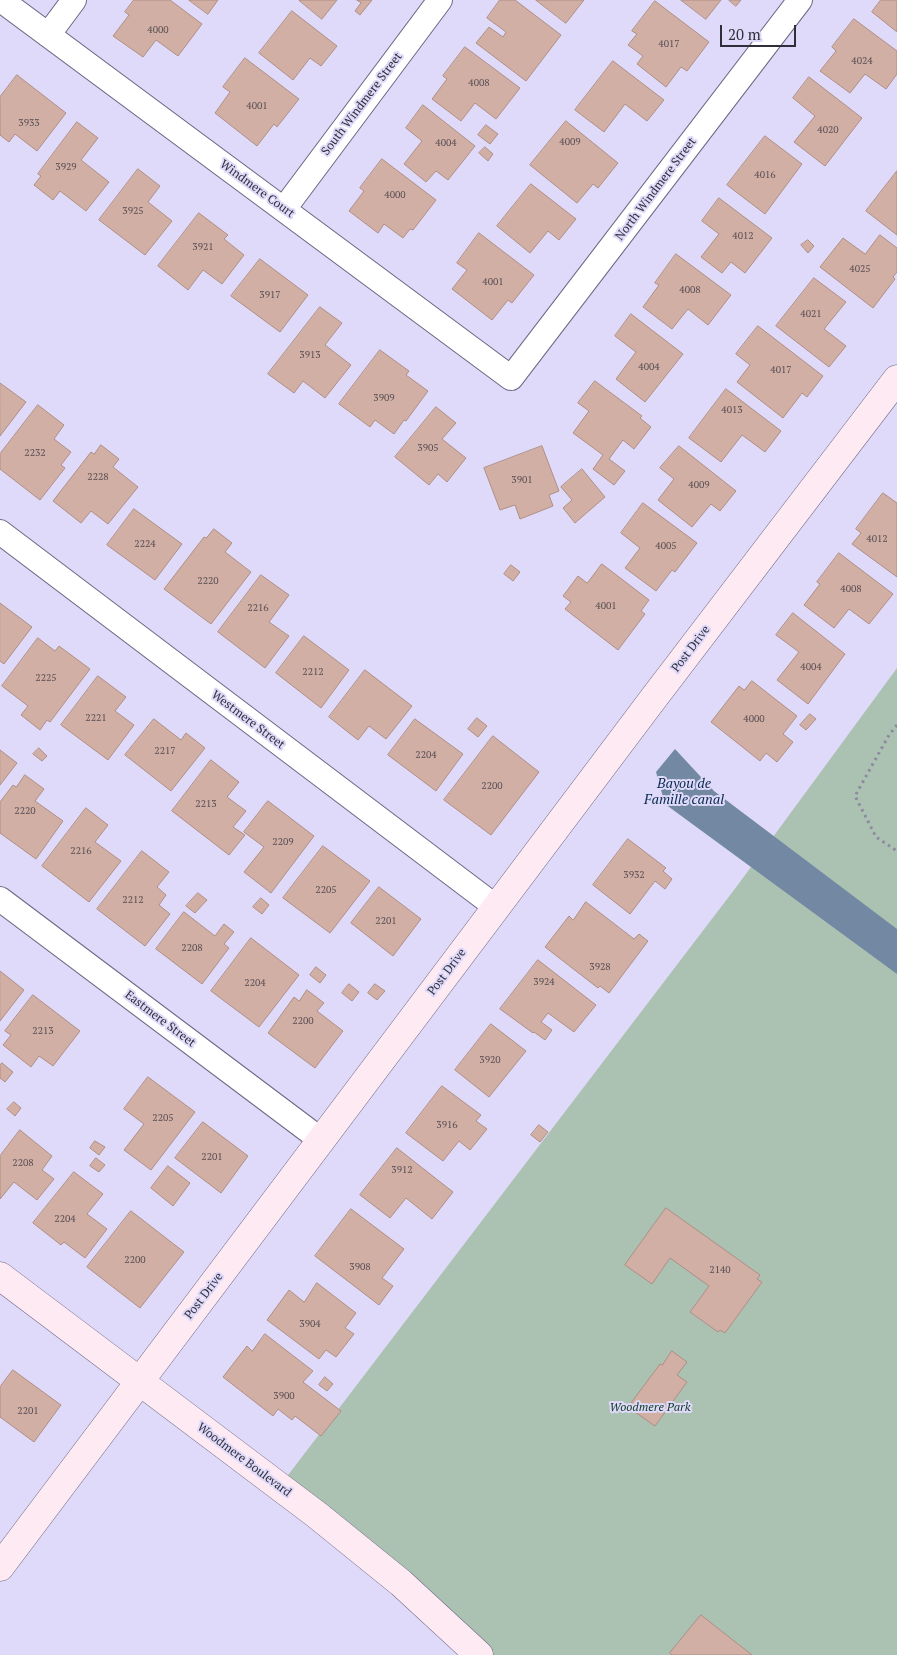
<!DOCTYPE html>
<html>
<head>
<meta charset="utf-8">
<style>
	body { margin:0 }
	#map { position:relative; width:897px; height:1655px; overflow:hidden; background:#dfdaf9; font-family:"PT Serif",serif }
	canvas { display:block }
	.scale { position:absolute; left:720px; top:25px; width:76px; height:22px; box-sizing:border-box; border:2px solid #302e3a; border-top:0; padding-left:6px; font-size:15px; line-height:18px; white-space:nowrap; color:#302e3a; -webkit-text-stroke:4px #dfdaf9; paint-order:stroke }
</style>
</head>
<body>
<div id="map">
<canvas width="897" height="1655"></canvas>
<div class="scale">20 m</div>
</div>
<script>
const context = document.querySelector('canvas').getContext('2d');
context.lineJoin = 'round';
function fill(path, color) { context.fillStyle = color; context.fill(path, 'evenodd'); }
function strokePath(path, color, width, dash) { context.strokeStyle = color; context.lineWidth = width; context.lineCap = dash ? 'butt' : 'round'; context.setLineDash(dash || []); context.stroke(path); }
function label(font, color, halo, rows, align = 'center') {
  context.font = font + ' "PT Serif",serif'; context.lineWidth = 4; context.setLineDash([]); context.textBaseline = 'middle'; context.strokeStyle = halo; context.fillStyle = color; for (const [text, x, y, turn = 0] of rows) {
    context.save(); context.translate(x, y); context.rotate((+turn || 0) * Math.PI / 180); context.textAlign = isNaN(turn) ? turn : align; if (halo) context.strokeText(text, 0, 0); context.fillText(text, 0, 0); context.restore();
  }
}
const green = new Path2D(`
	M897,668v987h-418l-200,-168 458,-601z`);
const water = new Path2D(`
	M675,749l39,42 183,138v45l-232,-170 -9,-32z`);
const building = new Path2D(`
	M134,0h36l32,24 -24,32 -22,-16 -13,17 -30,-21 16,-21 -4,-3z
	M189,0h29l-10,14z
	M299,0h38l-15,19z
	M357,0h15l-12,15 -5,-4 6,-8z
	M500,0h15l46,35 -35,46 -50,-38 13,-16 14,10 3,-5 -19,-14z
	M536,0h48l-18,23z
	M681,0h40l-15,19z
	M729,0h12l-5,6z
	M881,0h16v32l-25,-20z
	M655,1l54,41 -22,29 -6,-4 -15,20 -29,-23 6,-8 -15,-11 9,-11 -5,-3z
	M292,11l45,35 -16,20 -11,-8 -17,22 -34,-27z
	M854,19l43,32v23l-11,15 -21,-15 -15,19 -30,-22 16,-20 -4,-4z
	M465,47l55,41 -24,31 -21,-16 -14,18 -29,-22 15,-20 -4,-3z
	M245,58l54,41 -22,28 -3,-3 -17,22 -42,-33 15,-21 -7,-5z
	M613,61l51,39 -17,21 -22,-17 -21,28 -29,-22z
	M17,75l49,38 -29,38 -22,-17 -6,8 -9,-7v-38z
	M809,77l53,41 -37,48 -31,-24 21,-26 -22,-18z
	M423,105l52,41 -27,34 -12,-9 -10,11 -22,-18 18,-23 -16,-13z
	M566,121l52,42 -20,25 -5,-4 -16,19 -47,-38z
	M77,122l21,16 -17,22 28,22 -23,29 -26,-20 -7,9 -19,-15 7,-9 -3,-2z
	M486,125l12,9 -8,10 -12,-9z
	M765,136l37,28 -37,50 -38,-29z
	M485,147l8,7 -5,7 -9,-8z
	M382,159l54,41 -23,30 -3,-1 -7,9 -19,-14 -6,9 -29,-22 15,-20 -4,-3z
	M138,169l22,17 -12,16 24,19 -27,34 -46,-35z
	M897,171v64l-31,-24z
	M531,184l45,35 -17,21 -11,-9 -18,22 -33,-27z
	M719,198l53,40 -27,35 -14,-11 -9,11 -21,-16 18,-23 -17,-13z
	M199,213l29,22 -4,4 20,16 -22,29 -19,-14 -15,20 -30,-24z
	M479,233l55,42 -22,28 -4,-3 -16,20 -40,-31 15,-19 -10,-7z
	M880,235l17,13v24l-4,5 2,2 -22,29 -53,-41 23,-29 22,16z
	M808,240l6,6 -6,7 -7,-8z
	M676,254l55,41 -23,30 -20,-16 -16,20 -29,-22 16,-22 -4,-2z
	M260,259l48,36 -28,37 -49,-36z
	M814,278l32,24 -22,27 22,17 -17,21 -53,-41z
	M320,307l22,16 -17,22 26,20 -26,33 -22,-17 -9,12 -26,-19z
	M631,314l52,40 -38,48 -29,-23 20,-27 -21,-16z
	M758,326l65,50 -16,21 -5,-4 -19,25 -46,-36 13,-17 -14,-11z
	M380,350l29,21 -3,4 22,16 -22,30 -2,-1 -10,14 -19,-14 -5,7 -31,-23z
	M595,381l47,35 -2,2 11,9 -17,22 -11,-9 -14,19 16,12 -11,14 -21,-16 10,-14 -30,-22 16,-22 -11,-8z
	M0,383l26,19 -26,34z
	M726,389l55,42 -16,21 -23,-17 -21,27 -32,-24z
	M38,405l26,20 -10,14 17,13 -10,13 4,3 -25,32 -40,-31v-15z
	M436,407l20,16 -14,16 24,19 -19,24 -9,-8 -9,11 -34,-28z
	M101,445l18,14 -6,8 25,20 -30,37 -17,-13 -10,12 -28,-22 38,-49 3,2z
	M542,446l17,45 -10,4 4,11 -33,13 -5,-14 -15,5 -16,-42z
	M679,446l57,45 -16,20 -9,-7 -19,23 -34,-27 16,-21 -14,-11z
	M582,469l23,28 -30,26 -12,-15 9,-8 -11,-13z
	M883,493l14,10v74l-45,-33 9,-11 -5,-4z
	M643,503l54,40 -22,29 -3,-2 -16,21 -31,-23 15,-20 -19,-15z
	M134,509l48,35 -27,36 -48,-35z
	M214,529l18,14 -7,9 26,20 -40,52 -47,-35 40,-52 2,1z
	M839,553l54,41 -24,30 -20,-15 -15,19 -30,-23 16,-21 -3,-2z
	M602,564l47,36 -8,11 4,3 -27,36 -53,-41 6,-7 -8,-6 15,-20 9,7z
	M511,565l9,7 -7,9 -9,-7z
	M261,575l28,20 -20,27 20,14 -24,32 -47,-36z
	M0,603l32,24 -28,37 -4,-3z
	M793,613l52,41 -37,50 -31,-24 22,-28 -23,-17z
	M304,636l45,34 -28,38 -45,-35z
	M38,638l17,13 4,-5 31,23 -40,53 -3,-2 -7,10 -19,-15 7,-9 -26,-20z
	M365,670l47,36 -26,33 -17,-13 -11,14 -29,-23z
	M98,676l28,21 -11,14 19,14 -26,35 -47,-35z
	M752,681l45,35 -14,18 10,8 -16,20 -11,-9 -6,8 -49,-39 28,-36 5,4z
	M810,714l6,5 -10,11 -6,-5z
	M477,718l10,8 -9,11 -10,-8z
	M154,719l27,21 5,-7 19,15 -34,43 -46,-36z
	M415,719l48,35 -27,37 -48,-36z
	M493,736l46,36 -48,63 -47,-35z
	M39,748l8,8 -5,5 -9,-7z
	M0,750l17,13 -17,22z
	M211,760l28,22 -12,15 19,14 -13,16 12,8 -16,20 -57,-44z
	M25,775l19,14 -9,12 28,20 -27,38 -36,-26v-31l13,-17 3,2z
	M268,801l46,35 -43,57 -27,-21 20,-25 -20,-15z
	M86,808l22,17 -13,17 26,19 -32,41 -47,-36z
	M628,839l38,29 -3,3 9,8 -7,10 -10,-8 -25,33 -37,-29z
	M323,846l47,35 -40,52 -47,-35z
	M142,851l27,21 -12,15 9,8 -7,10 11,9 -25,32 -48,-37z
	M379,887l42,32 -28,37 -42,-33z
	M198,893l9,7 -12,13 -9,-7z
	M261,898l8,7 -7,9 -9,-7z
	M586,902l48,37 5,-5 9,7 -39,52 -9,-7 -2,2 -53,-41 24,-31 4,4z
	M184,912l31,24 9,-12 10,8 -10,12 5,4 -27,36 -46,-35z
	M251,938l48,37 -40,52 -48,-36z
	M538,960l58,45 -22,27 -26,-19 -7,9 11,8 -7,10 -11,-8 -1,1 -33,-24z
	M316,967l10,8 -6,8 -10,-8z
	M0,971l24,19 -24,31z
	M349,984l10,8 -7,9 -10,-8z
	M375,984l10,7 -8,9 -9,-7z
	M307,990l17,13 -7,8 26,20 -28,37 -47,-35 26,-36 5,4z
	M33,995l47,36 -27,35 -14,-10 -8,11 -28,-22 8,-10 -6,-4z
	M491,1024l35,27 -37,46 -34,-27z
	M2,1063l11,9 -8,10 -5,-4v-12z
	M148,1077l47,35 -44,58 -27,-20 20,-26 -20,-15z
	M442,1086l39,29 -5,6 11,8 -17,21 -11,-9 -16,20 -37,-28z
	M14,1102l7,6 -6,8 -8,-7z
	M203,1122l45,34 -27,37 -46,-35z
	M539,1125l9,7 -8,10 -9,-7z
	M20,1130l32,26 -10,14 12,9 -17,21 -23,-18 -14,17v-43z
	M95,1141l10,6 -6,8 -9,-7z
	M397,1148l56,44 -21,27 -26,-21 -16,20 -30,-23z
	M96,1158l9,7 -6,7 -9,-6z
	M168,1166l22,17 -17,23 -22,-18z
	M74,1172l29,22 -16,20 20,15 -22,29 -21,-16 -3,3 -28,-22z
	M666,1208l94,67 -3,4 5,3 -37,51 -5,-3 -2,2 -28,-20 19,-26 -39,-28 -18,26 -27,-19z
	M351,1209l53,40 -22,29 11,8 -14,19 -64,-49z
	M131,1211l53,41 -44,56 -53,-41z
	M317,1283l39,30 -11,15 9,6 -18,23 -10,-7 -7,9 -52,-39 22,-30 15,12z
	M265,1334l48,37 -10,11 38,29 -20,25 -26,-20 -3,4 -14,-11 -5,7 -50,-39 24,-31 5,5z
	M672,1351l15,11 -10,13 10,7 -32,44 -27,-19 32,-43 2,1z
	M13,1370l48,35 -27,37 -34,-25v-30z
	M325,1377l8,7 -6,7 -8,-6z
	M701,1615l51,40h-80l-2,-2z`);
const path = new Path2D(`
	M897,725l-8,10 -34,61 21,41 21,14`);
const street = new Path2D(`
	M1,0l510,378 289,-378
	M48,35l26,-35
	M284,209l156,-209
	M0,532l496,375
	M0,899l321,241`);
const secondary = new Path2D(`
	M0,1276l317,239 84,68 78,72
	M0,1567l653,-868 244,-320`);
const numberNames = [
	["4000",158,30],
	["4017",669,44],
	["4024",862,61],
	["4008",479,83],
	["4001",257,106],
	["3933",29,123],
	["4020",828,130],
	["4009",570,142],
	["4004",446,143],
	["3929",66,167],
	["4016",765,175],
	["4000",395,195],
	["3925",133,211],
	["4012",743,236],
	["3921",203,247],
	["4025",860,269],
	["4001",493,282],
	["4008",690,290],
	["3917",270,295],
	["4021",811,314],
	["3913",310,355],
	["4004",649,367],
	["4017",781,370],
	["3909",384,398],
	["4013",732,410],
	["3905",428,448],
	["2232",35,453],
	["2228",98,477],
	["3901",522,480],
	["4009",699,485],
	["4012",877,539],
	["2224",145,544],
	["4005",666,546],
	["2220",208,581],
	["4008",851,589],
	["4001",606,606],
	["2216",258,608],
	["4004",811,667],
	["2212",313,672],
	["2225",46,678],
	["2221",96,718],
	["4000",754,719],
	["2217",165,751],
	["2204",426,755],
	["2200",492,786],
	["2213",206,804],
	["2220",25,811],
	["2209",283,842],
	["2216",81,851],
	["3932",634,875],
	["2205",326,890],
	["2212",133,900],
	["2201",386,921],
	["2208",192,948],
	["3928",600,967],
	["3924",544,982],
	["2204",255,983],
	["2200",303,1021],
	["2213",43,1031],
	["3920",490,1060],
	["2205",163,1118],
	["3916",447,1125],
	["2201",212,1157],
	["2208",23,1163],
	["3912",402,1170],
	["2204",65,1219],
	["2200",135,1260],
	["3908",360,1267],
	["2140",720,1270],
	["3904",310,1324],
	["3900",284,1396],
	["2201",28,1411]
];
const streetNames = [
	["South Windmere Street",362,104,-53],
	["Windmere Court",257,189,36],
	["North Windmere Street",656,189,-53],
	["Post Drive",691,649,-53],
	["Westmere Street",248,720,37],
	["Post Drive",447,972,-53],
	["Eastmere Street",160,1019,37],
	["Post Drive",204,1296,-53],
	["Woodmere Boulevard",244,1460,37]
];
const parkNames = [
	["Woodmere Park",650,1408]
];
const waterNames = [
	["Bayou de",684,784],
	["Famille canal",684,800]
];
fill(green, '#abc2b3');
fill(water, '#7288a3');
fill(building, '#d1afa4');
strokePath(building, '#af8e84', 1);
strokePath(street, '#6c6783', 26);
strokePath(secondary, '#6c6783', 29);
strokePath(path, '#8d899f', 3, [2.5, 4]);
strokePath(street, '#fff', 24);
strokePath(secondary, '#feeaf3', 28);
label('10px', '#584e54', null, numberNames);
label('12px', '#302e3a', '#dfdaf9', streetNames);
label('italic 12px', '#0d3923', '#dfdaf9', parkNames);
label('italic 14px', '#082a4f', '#dfdaf9', waterNames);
</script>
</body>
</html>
